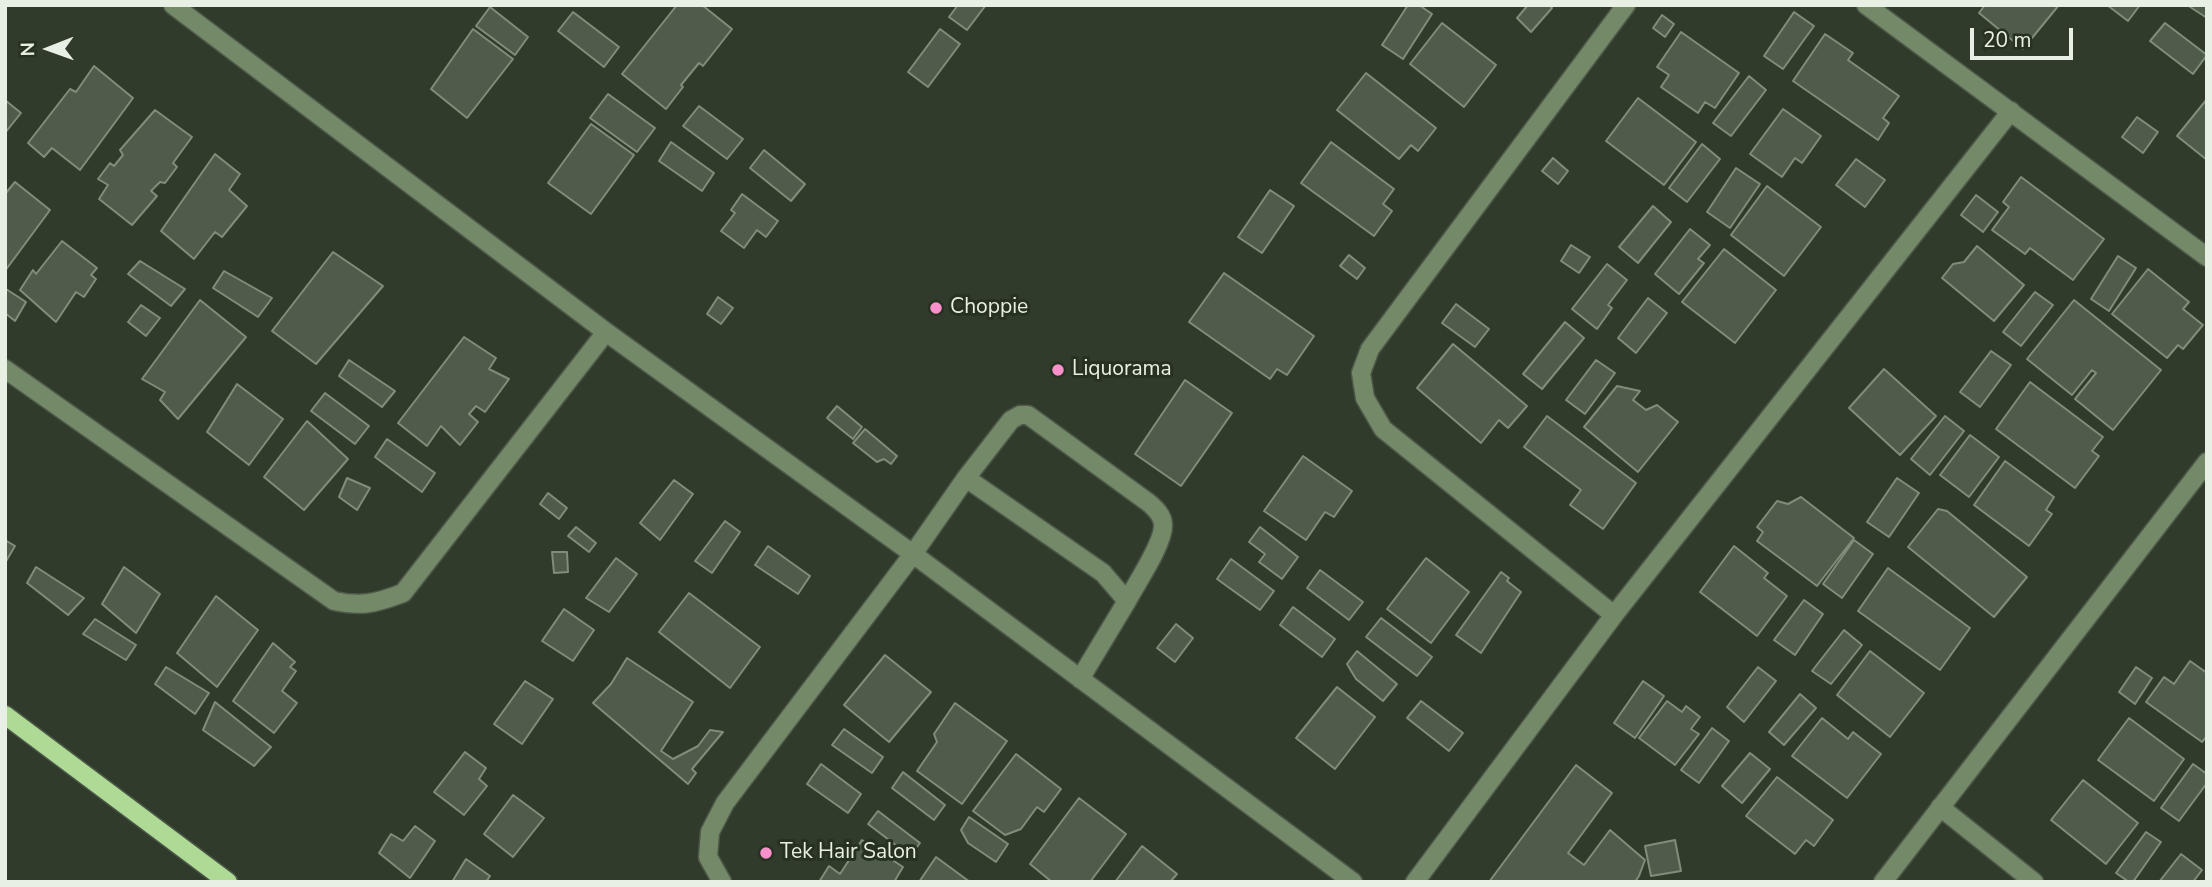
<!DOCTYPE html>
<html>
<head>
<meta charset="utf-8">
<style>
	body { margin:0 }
	#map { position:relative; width:2212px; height:887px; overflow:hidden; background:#303b2b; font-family:"Nunito Sans",sans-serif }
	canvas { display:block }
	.frame { position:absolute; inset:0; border:7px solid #e8efe4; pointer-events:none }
	.north { position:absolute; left:14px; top:14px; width:70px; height:70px; -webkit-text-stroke:5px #263121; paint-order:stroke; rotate:269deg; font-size:19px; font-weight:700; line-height:28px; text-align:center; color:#e8efe4 }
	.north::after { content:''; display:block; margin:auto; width:24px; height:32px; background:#e8efe4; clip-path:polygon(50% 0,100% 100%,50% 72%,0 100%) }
	.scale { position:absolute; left:1970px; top:28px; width:103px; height:32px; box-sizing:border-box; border:4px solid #e8efe4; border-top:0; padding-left:9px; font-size:21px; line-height:24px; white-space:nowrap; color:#e8efe4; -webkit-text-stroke:5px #263121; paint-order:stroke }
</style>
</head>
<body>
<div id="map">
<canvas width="2212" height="887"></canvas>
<div class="frame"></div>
<div class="north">N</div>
<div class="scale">20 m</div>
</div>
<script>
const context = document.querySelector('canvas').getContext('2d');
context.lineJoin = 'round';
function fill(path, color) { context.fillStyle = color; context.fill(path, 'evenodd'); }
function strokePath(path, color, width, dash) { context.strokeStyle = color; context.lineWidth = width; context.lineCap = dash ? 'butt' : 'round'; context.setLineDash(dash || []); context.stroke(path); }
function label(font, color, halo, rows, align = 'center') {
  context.font = font + ' "Nunito Sans",sans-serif'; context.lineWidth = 6; context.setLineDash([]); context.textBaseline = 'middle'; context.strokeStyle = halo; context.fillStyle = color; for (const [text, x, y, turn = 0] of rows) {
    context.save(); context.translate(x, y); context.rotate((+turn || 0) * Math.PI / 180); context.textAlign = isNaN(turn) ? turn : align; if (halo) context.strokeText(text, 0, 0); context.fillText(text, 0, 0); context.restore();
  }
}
const building = new Path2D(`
	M677,5h25l30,24 -29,37 -4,-3 -18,22 2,2 -17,22 -44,-35z
	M958,5h28l-19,25 -18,-13z
	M1408,5h11l13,9 -29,45 -21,-14z
	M1528,5h21l3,3 -21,24 -14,-14z
	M1985,5h74l-36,44 -44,-36z
	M2107,5h33l-12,16z
	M2187,5h20v13z
	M490,7l38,30 -13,18 -39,-29z
	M573,12l46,35 -15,20 -46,-36z
	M1794,12l20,14 -31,43 -19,-13z
	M1662,15l12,9 -9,13 -12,-9z
	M1442,23l54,42 -32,42 -54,-43z
	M2165,23l42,32 -14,19 -43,-33z
	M473,29l40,30 -46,59 -36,-29z
	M940,29l20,15 -32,43 -20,-15z
	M1681,32l58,41 -24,35 -10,-6 -7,11 -37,-26 8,-12 -12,-8z
	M1825,34l28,19 -5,7 51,36 -16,22 6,5 -11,17 -85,-59z
	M94,66l39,32 -53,72 -28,-22 -8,9 -16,-14 42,-54 6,3z
	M1366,73l70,55 -18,23 -7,-6 -12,14 -62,-49z
	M1749,76l17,14 -35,46 -18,-13z
	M608,94l47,34 -18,24 -47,-34z
	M1638,98l58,44 -32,43 -58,-44z
	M2207,99v61l-30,-24z
	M5,100l16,13 -16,20z
	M699,106l44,33 -16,20 -44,-33z
	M1783,109l38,27 -19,27 -7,-5 -13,19 -32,-23z
	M155,110l37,27 -19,26 4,4 -12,16 -5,-1 -9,9 6,5 -25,29 -33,-26 9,-14 -10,-6 12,-16 4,3 9,-11 -3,-5z
	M2137,117l21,15 -15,21 -21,-16z
	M591,124l43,31 -43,59 -43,-31z
	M671,142l43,31 -12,18 -43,-30z
	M1331,142l63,47 -11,15 9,7 -18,25 -73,-53z
	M1702,144l18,15 -33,43 -18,-14z
	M764,150l41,34 -14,17 -41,-33z
	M215,154l25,20 -11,16 18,16 -25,31 -7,-5 -21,27 -33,-28z
	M1553,158l15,13 -10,13 -16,-13z
	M1856,159l29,21 -20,27 -29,-22z
	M1736,168l24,16 -30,44 -23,-16z
	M2021,177l83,62 -31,41 -43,-32 -5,6 -33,-24 17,-23 -6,-5z
	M15,182l35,28 -45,61v-77z
	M1767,186l54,41 -37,49 -53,-41z
	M1270,190l24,16 -32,47 -24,-16z
	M742,194l36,27 -12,16 -9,-7 -13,18 -23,-17 14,-18 -4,-3z
	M1976,195l22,17 -15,20 -22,-17z
	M1653,206l18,16 -33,41 -19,-16z
	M1690,229l20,16 -12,14 6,4 -25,31 -24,-20z
	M62,241l35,27 -6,7 5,4 -12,18 -8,-5 -20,30 -36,-32 13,-20 3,4z
	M1571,245l19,12 -11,16 -18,-12z
	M1977,246l47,39 -30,36 -52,-43 11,-14 11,-2z
	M1724,249l52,41 -41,53 -53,-41z
	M333,252l50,34 -67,78 -44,-33z
	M1349,255l16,13 -8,11 -17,-13z
	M2118,256l18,12 -27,43 -18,-12z
	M140,261l45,28 -14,17 -43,-32z
	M1607,264l20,16 -19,25 4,3 -15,21 -25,-20z
	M2148,269l41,33 -6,7 20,16 -20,24 -5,-4 -11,13 -55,-44z
	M224,271l48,27 -14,19 -45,-29z
	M1224,273l90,63 -27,39 -10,-6 -7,10 -81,-57z
	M6,289l20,13 -11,19 -10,-8z
	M2035,292l18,13 -32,41 -18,-14z
	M718,297l15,11 -12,16 -14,-10z
	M1648,298l19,15 -31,40 -18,-15z
	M200,300l46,37 -68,82 -18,-19 5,-8 -23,-13z
	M2074,300l87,70 -48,60 -38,-31 21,-26 -4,-3 -20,25 -45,-36z
	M1456,304l33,25 -14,18 -33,-24z
	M141,305l19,13 -14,18 -18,-14z
	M1565,322l19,16 -42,51 -19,-15z
	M464,337l32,21 -7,11 20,10 -24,33 -9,-6 -7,8 9,8 -18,23 -19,-19 -14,20 -29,-23z
	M1453,344l74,62 -19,22 -9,-8 -18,23 -64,-55z
	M1991,351l20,14 -31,42 -20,-15z
	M349,360l46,31 -13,16 -43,-31z
	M1596,360l19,13 -30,41 -19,-14z
	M1884,369l52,47 -36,39 -51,-47z
	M1185,380l47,33 -51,73 -46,-32z
	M2030,382l73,55 -11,14 7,5 -24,32 -79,-59z
	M237,384l46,35 -34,46 -42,-33z
	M1617,386l23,5 -7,9 13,10 11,-5 21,17 -40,50 -54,-45z
	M325,393l44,33 -14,18 -44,-33z
	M837,406l25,21 -9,12 -26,-21z
	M1547,416l89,67 -33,46 -33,-24 11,-15 -57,-43z
	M1945,416l19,15 -34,44 -19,-16z
	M307,421l41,38 -44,51 -40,-33z
	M865,429l32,27 -6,8 -7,-5 -7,3 -24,-19z
	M1970,435l29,22 -30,40 -29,-22z
	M387,439l48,34 -13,19 -47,-35z
	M1303,456l49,35 -18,26 -9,-5 -19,28 -42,-29z
	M2005,461l49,36 -8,13 6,4 -23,32 -55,-41z
	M347,478l23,10 -13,22 -18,-13z
	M1897,478l22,15 -30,44 -22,-15z
	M674,480l19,14 -33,46 -20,-17z
	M548,493l19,15 -8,11 -19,-15z
	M1801,497l53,41 -37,48 -60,-45 6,-9 -6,-5 20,-26 11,3z
	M1938,509l9,2 80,66 -33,40 -86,-70z
	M725,521l15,11 -28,41 -17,-12z
	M576,527l20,16 -7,9 -21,-16z
	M1260,527l38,30 -16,22 -23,-17 6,-8 -16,-12z
	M5,540l10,6 -10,17z
	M1854,540l19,14 -31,44 -19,-14z
	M768,546l42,30 -12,18 -43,-29z
	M1734,546l34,27 -4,5 23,18 -30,40 -57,-44z
	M552,552h15l1,20 -14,1z
	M616,558l21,16 -28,38 -23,-14z
	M1426,558l43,34 -38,51 -44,-34z
	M1231,559l43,32 -14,19 -43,-31z
	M36,567l48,31 -16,17 -41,-32z
	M124,567l36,27 -24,39 -34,-29z
	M1888,568l82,60 -30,42 -82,-59z
	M1320,570l43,32 -14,18 -42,-32z
	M1501,572l8,6 -2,3 14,11 -40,61 -25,-18z
	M689,593l71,54 -30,41 -71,-56z
	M216,596l42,34 -41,57 -40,-34z
	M1804,600l19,14 -28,41 -21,-15z
	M1293,607l42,32 -13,18 -42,-32z
	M564,609l30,21 -21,31 -31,-20z
	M1381,618l51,39 -15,19 -51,-39z
	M95,619l41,26 -10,15 -43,-26z
	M1176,624l17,14 -18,24 -18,-14z
	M1844,630l18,15 -31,39 -19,-13z
	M273,643l22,19 -5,5 6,4 -14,20 15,12 -23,30 -41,-32z
	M1357,651l40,33 -14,17 -27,-22 -9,-15z
	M1870,651l54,42 -34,44 -53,-42z
	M885,655l46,37 -42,50 -45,-37z
	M627,658l66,44 -32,49 12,8 25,-13 12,-16 13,2 -31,37 4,4 -8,11 -95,-81 18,-19z
	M2190,661l17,12v63l-5,6 -56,-40 18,-25 10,7z
	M166,667l43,26 -14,21 -40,-30z
	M1758,667l18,14 -32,41 -17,-15z
	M2136,667l16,11 -17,26 -16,-12z
	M525,681l28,18 -31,45 -28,-20z
	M1643,681l21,15 -29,42 -21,-15z
	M1337,687l38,30 -40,52 -39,-31z
	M1800,694l16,14 -32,37 -15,-13z
	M1421,701l42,32 -14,18 -42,-33z
	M1667,701l15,11 4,-6 14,11 -9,12 8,5 -24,31 -36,-27z
	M215,702l56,45 -17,19 -51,-36z
	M955,703l52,38 -45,63 -45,-33 20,-29 -3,-8z
	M1822,718l26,21 5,-7 28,22 -34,44 -55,-42z
	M2129,718l55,41 -30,42 -56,-41z
	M1712,728l17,13 -30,42 -18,-13z
	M844,729l39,28 -11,16 -40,-28z
	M465,752l21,16 -7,11 8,7 -23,29 -30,-23z
	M1750,753l20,16 -28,34 -20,-17z
	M1016,754l45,35 -17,23 -7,-5 -16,22 -16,6 -32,-24z
	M821,764l40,30 -13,19 -41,-29z
	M2193,764l14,10v9l-28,38 -18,-13z
	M1576,765l36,28 -44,60 16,12 26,-35 35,30 -6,16 -4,6h-146z
	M903,772l42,33 -11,15 -42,-32z
	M1777,777l56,43 -19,26 -8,-6 -11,14 -49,-38z
	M2083,780l55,43 -32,41 -55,-44z
	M513,795l31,23 -31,39 -29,-23z
	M1079,798l47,36 -36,48h-38l-22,-18z
	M878,811l42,32 -10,13 -42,-32z
	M969,817l39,27 -12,18 -28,-19 -7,-13z
	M415,826l20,15 -25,37 -31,-25 12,-19 12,7z
	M2146,832l15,10 -28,40h-4l-13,-9z
	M862,840l41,27 -9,15h-75l10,-16 11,8z
	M1675,840l6,31 -30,5 -6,-30z
	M1142,846l35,28 -7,8h-55z
	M2181,854l21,16 -9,12h-34z
	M936,857l34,25h-51z
	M466,859l24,17 -4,6h-34z`);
const minor = new Path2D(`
	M173,5l433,327 307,222 440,328
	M1866,5l341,252
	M5,369l329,232c28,6 43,2 69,-8l203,-261
	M966,478l45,-58 9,-5h8l121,88c7,6 14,13 14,22 1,18 -27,59 -36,76
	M1614,615l-231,-186 -18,-31 -4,-25 9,-24 256,-344
	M1940,807l94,75
	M722,882l-14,-25 2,-25 15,-29 188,-249 53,-76 137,95 24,28 -47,78
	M1415,882l199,-267 397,-504
	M1883,882l324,-420`);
const major = new Path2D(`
	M5,715l223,167`);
const markers = [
	[936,308,7,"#f890cc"],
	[1058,370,7,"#f890cc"],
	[766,853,7,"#f890cc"]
];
const poiNames = [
	["Choppie",950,308],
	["Liquorama",1072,370],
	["Tek Hair Salon",780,853]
];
fill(building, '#505c4b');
strokePath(building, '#808d7a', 2);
strokePath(minor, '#4d5849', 21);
strokePath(major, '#4d5849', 21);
strokePath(minor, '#738968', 18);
strokePath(major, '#aeda96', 18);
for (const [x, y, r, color] of markers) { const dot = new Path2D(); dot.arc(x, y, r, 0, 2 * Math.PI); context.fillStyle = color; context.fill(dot); strokePath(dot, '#263121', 2.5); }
label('21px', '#e8efe4', '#263121', poiNames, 'left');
</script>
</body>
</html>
